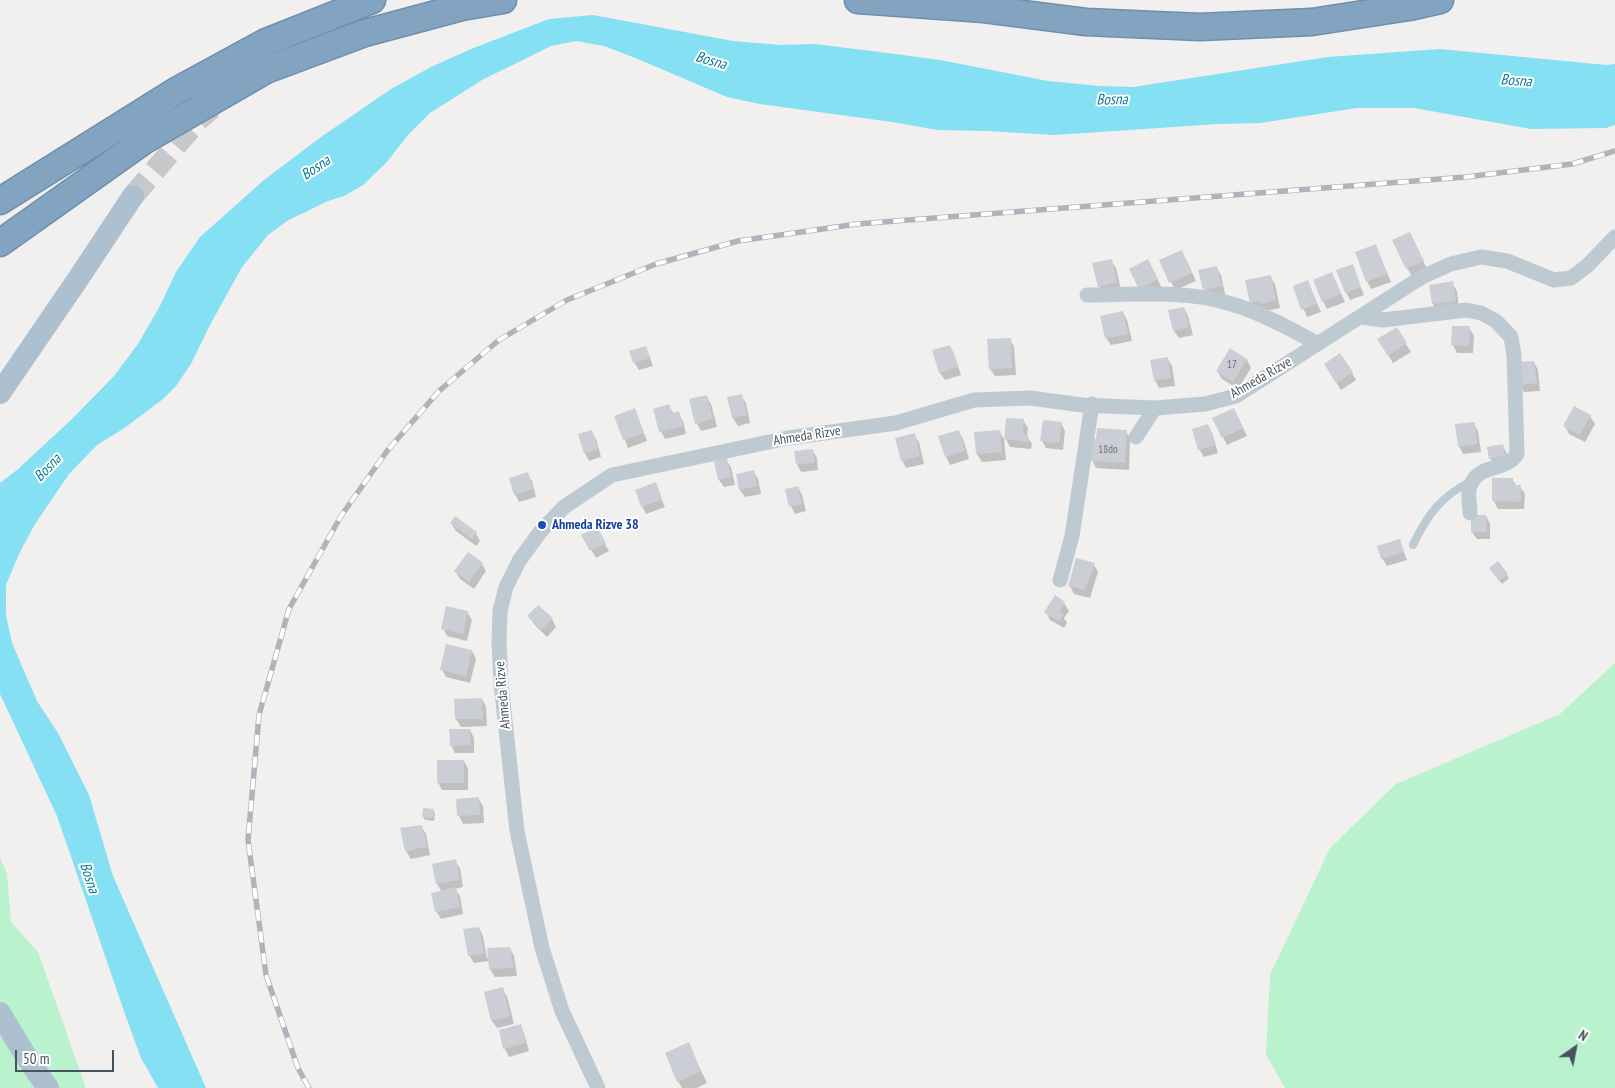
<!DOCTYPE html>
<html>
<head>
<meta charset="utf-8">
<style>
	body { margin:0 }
	#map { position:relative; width:1615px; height:1088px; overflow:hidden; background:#f2efef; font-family:"PT Sans Narrow",sans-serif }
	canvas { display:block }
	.north { position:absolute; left:1550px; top:1023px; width:50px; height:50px; -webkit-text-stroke:4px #fff; paint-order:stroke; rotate:33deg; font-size:14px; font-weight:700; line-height:20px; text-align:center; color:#46535e }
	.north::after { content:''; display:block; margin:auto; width:18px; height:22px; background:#46535e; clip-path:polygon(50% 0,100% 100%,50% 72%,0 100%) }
	.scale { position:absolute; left:15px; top:1050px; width:99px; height:22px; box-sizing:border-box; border:2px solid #46535e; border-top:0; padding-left:6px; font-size:15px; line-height:18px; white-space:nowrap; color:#46535e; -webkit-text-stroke:4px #fff; paint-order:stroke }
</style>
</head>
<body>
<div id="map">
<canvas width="1615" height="1088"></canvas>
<div class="north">N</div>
<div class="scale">50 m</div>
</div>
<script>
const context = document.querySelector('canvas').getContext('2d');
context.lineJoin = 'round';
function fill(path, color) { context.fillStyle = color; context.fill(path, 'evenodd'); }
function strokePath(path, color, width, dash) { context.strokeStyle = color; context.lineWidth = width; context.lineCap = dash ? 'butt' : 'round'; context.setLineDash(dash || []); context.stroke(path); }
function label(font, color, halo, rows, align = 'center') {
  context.font = font + ' "PT Sans Narrow",sans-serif'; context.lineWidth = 4; context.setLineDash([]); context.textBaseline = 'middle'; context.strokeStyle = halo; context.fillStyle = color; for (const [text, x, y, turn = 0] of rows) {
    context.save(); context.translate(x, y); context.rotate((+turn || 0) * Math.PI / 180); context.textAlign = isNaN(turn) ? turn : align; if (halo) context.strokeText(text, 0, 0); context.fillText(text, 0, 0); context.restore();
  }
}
const green = new Path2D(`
	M1615,663v425h-330l-19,-33 4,-80 60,-127 66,-64 164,-70z
	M0,858l7,15 4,49 27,30 48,136h-86z`);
const water = new Path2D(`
	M593,15l140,26 48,4 33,-1 58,7 68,9 108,21 52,5 33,1 195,-30 112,-8 166,16 9,-1v61l-9,3 -75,1 -117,-21h-57l-97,15 -42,1 -163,11 -68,-4 -49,-1 -46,-8 -132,-18 -33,-7 -94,-40 -29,-11 -28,-5 -25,5 -69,34 -52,33 -22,22 -22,28 -23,22 -19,11 -16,5 -41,20 -19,14 -26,32 -32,58 -19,39 -15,22 -13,13 -40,30 -26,16 -28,29 -34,50 -16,30 -13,31v30l6,28 25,58 21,32 31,62 24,81 93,212h-48l-17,-30 -16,-44 -68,-198 -57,-122v-211l17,-13 55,-51 42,-43 24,-32 22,-38 16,-34 24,-35 64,-57 57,-43 70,-48 40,-22 40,-18 78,-30z`);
const shadow = new Path2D(`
	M1414,241l13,28 -15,7 -5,-8z
	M1376,246l15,36 -20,7 -4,-8z
	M1186,259l10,22 -21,9 -14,-29z
	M1111,260l5,8 5,22 -18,4 -4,-8z
	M1352,266l12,29 -14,5 -4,-8z
	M1216,267l5,8 4,19 -16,4 -4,-8 -5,-19z
	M1152,269l10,19h-22z
	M1332,273l13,29 -18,7 -4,-8z
	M1270,277l5,7 5,24 -14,3 -10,-1 -5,-8z
	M1308,282l13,30 -14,5 -13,-31z
	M1452,283l5,8 2,18 -22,3 -4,-8 -3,-18z
	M1184,308l4,8 5,19 -14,3 -5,-7z
	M1123,313l4,7 5,21 -21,4 -5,-7z
	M1396,328l15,24 -18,11 -10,-16z
	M1469,328l5,8 -1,17h-16l-4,-8z
	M1010,339l4,8 2,28 -21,1 -5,-7z
	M950,346l4,8 7,21 -16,5 -5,-7 -7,-22z
	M646,347l7,19 -14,4 -5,-8z
	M1231,350l16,10 4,8 -13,21 -16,-10 -5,-8z
	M1167,358l5,8 3,20 -16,2 -4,-8z
	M1534,362l4,8 2,21 -16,1 -4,-7z
	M1330,372l22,1 4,7 -15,10z
	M706,396l5,8 6,23 -16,4 -4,-7z
	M741,396l5,7 4,20 -12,3 -5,-8 -4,-20z
	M669,406l5,8 4,-1 5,8 3,13 -21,5 -4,-8z
	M1575,408l15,8 5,8 -10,18 -16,-8 -4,-8z
	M635,410l12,31 -19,7 -12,-32z
	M1238,417l9,19 -20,9 -4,-8z
	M1023,420l5,8 -1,8 5,8 -1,5 -21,-2 -4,-8z
	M1061,423l4,8 -2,19 -17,-2 -4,-7z
	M1474,424l4,7 3,21 -18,2 -4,-8z
	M1208,425l4,8 6,20 -14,4 -5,-8z
	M591,431l5,8 5,18 -12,4 -4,-8z
	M958,431l5,8 6,20 -19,6 -4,-8z
	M999,431l5,8 2,21 -24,2 -5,-8 -1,-21z
	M1126,431l4,8 -1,31 -33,-2 -4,-8z
	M914,435l5,7 5,22 -18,4 -4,-8z
	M1503,446l4,8 2,10 -14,2 -5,-8z
	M813,451l4,7 1,12 -17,2 -4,-8z
	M726,460l5,7 4,18 -11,2 -5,-7z
	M753,471l5,8 3,15 -16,3 -5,-7z
	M527,474l5,7 4,16 -17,5 -4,-8z
	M1512,479l4,7 4,1 5,7 -1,15h-26l-4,-8z
	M655,484l10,23 -19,7 -4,-8z
	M798,487l4,8 4,16 -11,3 -4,-8z
	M1486,516l4,8v15h-13l-5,-7z
	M451,523l25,10 4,8 -4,5 -20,-15z
	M596,528l13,23 -13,7 -13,-23z
	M1399,540l8,20 -20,6 -5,-8z
	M1498,563l11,15 -7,6 -9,-12z
	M482,564l4,7 -12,18 -14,-10 -5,-8z
	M1094,565l4,7 -8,26 -16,-4 -4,-8z
	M1055,597l9,6 5,8 -5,7 3,5 -3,5 -14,-8 -4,-8z
	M467,612l5,8 -5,21 -20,-5 -4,-8z
	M529,616l23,3 4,8 -9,10 -13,-13z
	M472,651l4,8 -6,24 -24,-6 -4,-7z
	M482,699l4,8 1,19 -26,1 -5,-8z
	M470,730l4,8v15h-19l-4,-8z
	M464,761l4,8v21h-26l-4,-8z
	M478,798l5,8 1,17 -21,1 -4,-8z
	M433,810l2,4 -1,7 -9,-1 -2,-3z
	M422,827l4,7 4,21 -19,4 -5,-8 -5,-22z
	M455,861l5,7 3,19 -8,2 5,7 3,18 -22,5 -5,-8 6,-19 -5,-8z
	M479,928l4,8 4,22 23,-10 4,8 3,20 -22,1 -5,-8 -1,-8 -15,2 -5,-8z
	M502,989l5,7 7,28 -17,4 -5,-7z
	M520,1026l4,7 5,18 -20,6 -4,-8 -5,-18z
	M688,1044l19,39 -10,5h-15l-4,-7z`);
const building = new Path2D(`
	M1410,232l14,29 -18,8 -14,-29z
	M1376,244l11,30 -21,8 -11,-30z
	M1182,250l10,23 -23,10 -10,-23z
	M1112,259l5,23 -19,5 -6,-24z
	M1148,259l10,20 -19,10 -10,-20z
	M1353,264l8,23 -16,6 -9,-23z
	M1217,266l5,20 -19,4 -5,-20z
	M1332,272l9,22 -19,8 -9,-22z
	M1271,275l5,25 -16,4 -1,-3 -9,2 -5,-23z
	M1308,280l9,24 -16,6 -8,-24z
	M1453,281l3,20 -24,3 -3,-19z
	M1184,307l5,20 -16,4 -5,-21z
	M1123,311l5,23 -23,4 -5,-22z
	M1452,326h18l-1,20 -18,-1z
	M1397,327l10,16 -19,13 -11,-17z
	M1011,338l1,30 -23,1 -2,-30z
	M950,345l8,22 -19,6 -7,-23z
	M646,346l4,12 -17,5 -4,-12z
	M1230,348l17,11 -14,23 -17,-11z
	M1340,353l13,19 -17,11 -12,-19z
	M1168,357l3,21 -17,3 -4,-21z
	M1534,361l3,22 -18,2 -3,-23z
	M742,394l5,21 -15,3 -5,-21z
	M707,395l6,24 -18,5 -6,-25z
	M669,404l3,9 7,-2 4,15 -24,6 -6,-23z
	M1574,406l17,9 -11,20 -17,-9z
	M635,408l9,25 -21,7 -9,-24z
	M1234,408l9,20 -21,10 -10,-20z
	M1006,418l18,1 -1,15 5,1v7l-24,-3z
	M1043,420l19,2 -3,21 -19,-2z
	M1475,422l2,22 -19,3 -3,-23z
	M1208,424l7,21 -17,5 -6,-21z
	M1097,428l30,2 -2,33 -35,-2 1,-22h5z
	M592,430l6,19 -14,5 -6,-20z
	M959,430l6,21 -20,6 -7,-21z
	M1000,430l2,22 -26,2 -2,-22z
	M915,433l5,23 -19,5 -6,-23z
	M1503,444l2,12 -16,3 -2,-12z
	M813,449l2,14 -19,1 -2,-13z
	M727,458l4,19 -13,3 -4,-19z
	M754,470l3,16 -18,4 -3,-16z
	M528,472l5,17 -19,6 -5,-17z
	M1492,478h21v7h8v17l-29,-1z
	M656,482l6,17 -21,8 -6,-17z
	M798,486l4,18 -13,3 -4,-18z
	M1471,515h15l1,17h-16z
	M455,516l22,16 -5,7 -22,-16z
	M597,527l9,16 -16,8 -9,-16z
	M1400,539l4,13 -23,7 -4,-13z
	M468,552l15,11 -14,19 -15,-11z
	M1076,558l19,5 -10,27 -17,-4z
	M1498,561l10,13 -9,7 -10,-13z
	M1055,595l10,7 -6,10 5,2 -5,7 -15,-9z
	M538,605l15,13 -11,12 -15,-14z
	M446,606l22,5 -5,23 -22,-5z
	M446,644l26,6 -6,26 -26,-6z
	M482,698l1,21h-28l-1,-20z
	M449,729h21l1,16 -21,1z
	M437,760h27v23h-27z
	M479,797l1,18 -23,1 -1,-17z
	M423,808l11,1 -1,9 -11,-1z
	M422,825l5,22 -22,4 -5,-23z
	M456,859l4,21 -24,4 -4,-20z
	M456,887l4,20 -25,5 -4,-19z
	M479,927l5,26 -16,3 -5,-27z
	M510,947l4,21 -25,1 -2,-21z
	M503,987l7,29 -19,5 -7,-29z
	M521,1024l5,19 -23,6 -4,-19z
	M689,1042l12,29 -24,11 -12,-29z`);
const primaryTunnel = new Path2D(`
	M133,196l65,-76 14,-12`);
const lane = new Path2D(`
	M1413,545c14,-30 29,-50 59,-64`);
const street = new Path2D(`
	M1087,295c44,0 98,-5 141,8 32,9 61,25 90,41
	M1361,317l22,3 83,-10 15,3 15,8 15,16 3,18 3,99c-13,19 -37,8 -47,32 -3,7 0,19 0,27
	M1136,437l19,-29
	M1060,580l12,-44 20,-132
	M598,1088l-36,-77 -20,-63 -25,-117 -16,-147 -2,-42 1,-31 6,-24 13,-26 21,-29 24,-25 48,-32 176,-37 108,-15 78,-23 56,-2 52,7 73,3 50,-4 31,-8 186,-119 29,-13 30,-7 26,4 47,19 17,-2 16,-12 28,-29`);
const primary = new Path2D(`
	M0,393l78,-114 55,-83
	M0,1013l27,45 21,30`);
const highway = new Path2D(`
	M858,0l126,9 102,13 114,5 112,-5 97,-15 31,-7
	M0,201l176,-110 90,-49 106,-42
	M0,243l145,-103 121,-70 99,-37 97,-26 41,-7`);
const rail = new Path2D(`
	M309,1088l-11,-20 -32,-93 -18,-135 11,-125 30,-106 52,-93 46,-65 52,-60 60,-51 68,-40 89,-36 82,-23 119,-17 609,-47 106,-13 43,-13`);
const markers = [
	[542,525,5,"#1a4fb4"]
];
const numberNames = [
	["17",1232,365],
	["18do",1108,450]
];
const streetNames = [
	["Ahmeda Rizve",1261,378,-30],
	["Ahmeda Rizve",807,436,-9],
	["Ahmeda Rizve",503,695,-95]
];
const transitNames = [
	["Ahmeda Rizve 38",552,525]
];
const waterNames = [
	["Bosna",711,61,16],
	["Bosna",1516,81,4],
	["Bosna",1112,100,-1],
	["Bosna",316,168,-34],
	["Bosna",48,468,-46],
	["Bosna",89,878,72]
];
fill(green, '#baf2cd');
fill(water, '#84e0f2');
fill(shadow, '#0003');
fill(building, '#cbced4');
strokePath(primaryTunnel, '#c7c8cb', 22, [22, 11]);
strokePath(highway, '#6e8fad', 29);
strokePath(lane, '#becad2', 8);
strokePath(street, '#becad2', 15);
strokePath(primary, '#adc0d0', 22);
strokePath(highway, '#83a4c1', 26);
strokePath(rail, '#b0b4ba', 5.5);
strokePath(rail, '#fff', 4, [11]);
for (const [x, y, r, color] of markers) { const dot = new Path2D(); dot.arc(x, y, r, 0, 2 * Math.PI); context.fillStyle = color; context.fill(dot); strokePath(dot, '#fff', 2); }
label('11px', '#67727c', null, numberNames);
label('14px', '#46535e', '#fff', streetNames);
label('bold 14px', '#164399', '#fff', transitNames, 'left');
label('italic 15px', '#067b93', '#fff', waterNames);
</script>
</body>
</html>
